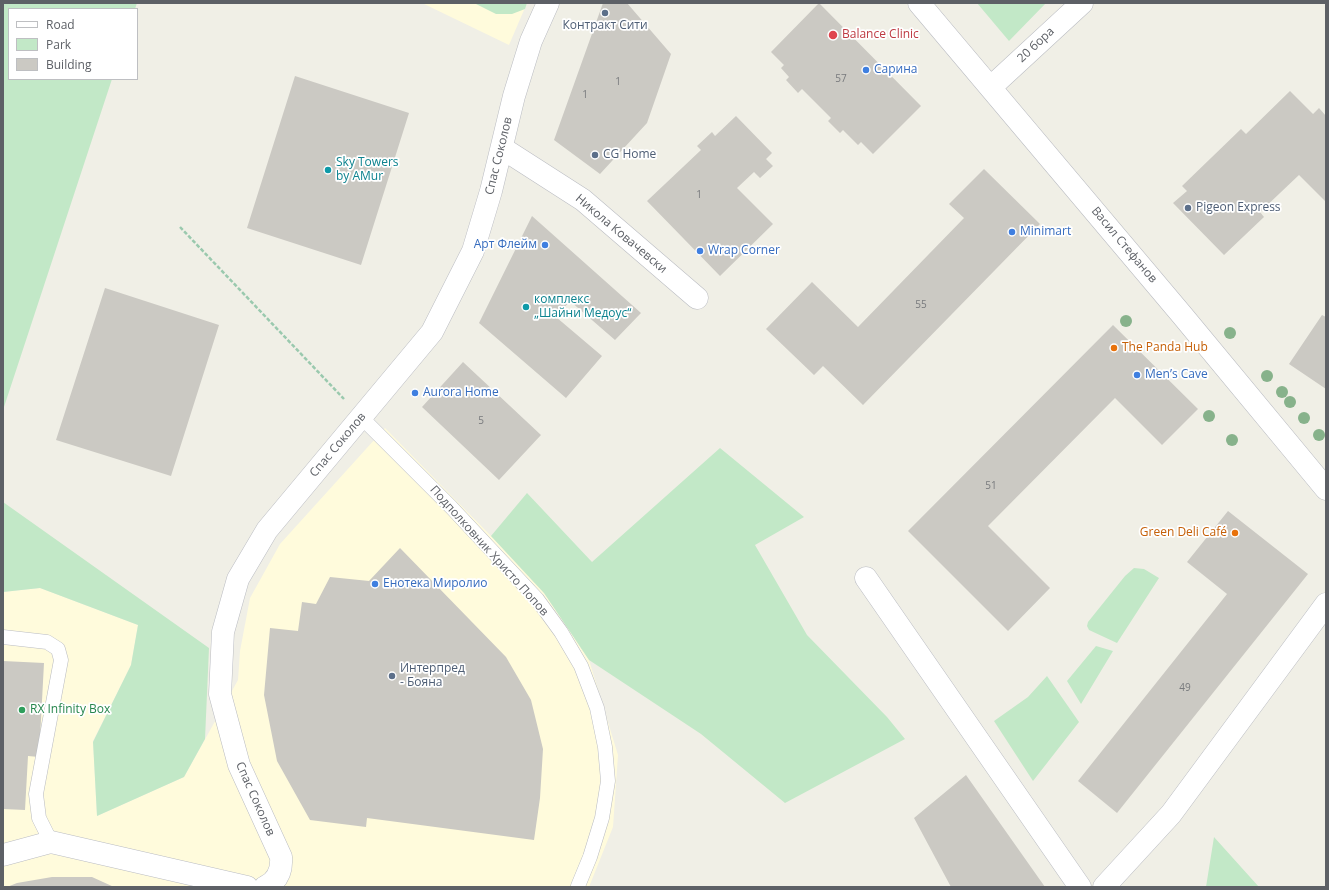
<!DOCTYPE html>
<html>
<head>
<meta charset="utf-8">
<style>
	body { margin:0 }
	#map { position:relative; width:1329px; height:890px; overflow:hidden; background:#f0efe6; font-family:"Open Sans",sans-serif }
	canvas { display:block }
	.frame { position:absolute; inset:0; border:4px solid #5d6066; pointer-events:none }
	.legend { position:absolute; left:8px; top:8px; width:130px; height:72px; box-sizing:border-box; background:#fff; border:1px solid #bebfc2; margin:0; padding:5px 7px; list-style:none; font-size:12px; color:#5d6066 }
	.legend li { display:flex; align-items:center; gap:8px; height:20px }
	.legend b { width:20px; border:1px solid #bebfc2 }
</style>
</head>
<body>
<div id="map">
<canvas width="1329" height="890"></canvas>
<div class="frame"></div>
<ul class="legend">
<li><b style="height:5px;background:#fff"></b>Road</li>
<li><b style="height:11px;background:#c2e8c7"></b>Park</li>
<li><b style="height:11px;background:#cbc9c3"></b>Building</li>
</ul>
</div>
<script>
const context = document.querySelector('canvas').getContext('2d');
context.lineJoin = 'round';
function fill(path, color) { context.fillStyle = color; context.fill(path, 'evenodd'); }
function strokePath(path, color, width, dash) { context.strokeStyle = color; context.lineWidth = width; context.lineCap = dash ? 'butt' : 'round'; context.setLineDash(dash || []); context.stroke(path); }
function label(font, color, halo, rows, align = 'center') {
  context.font = font + ' "Open Sans",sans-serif'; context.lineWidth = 3.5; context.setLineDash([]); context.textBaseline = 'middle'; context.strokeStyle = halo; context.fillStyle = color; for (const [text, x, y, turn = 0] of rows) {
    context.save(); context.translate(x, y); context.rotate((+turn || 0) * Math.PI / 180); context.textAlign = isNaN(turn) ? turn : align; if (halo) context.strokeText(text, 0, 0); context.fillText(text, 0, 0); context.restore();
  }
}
const commercial = new Path2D(`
	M422,3h105l-18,42z
	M385,428l106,108 53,57 45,67 29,95 -5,72 -24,60h-247l-9,-1 -1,1h-329v-295l37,-4 98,37 -7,40 -38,76 4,75 87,-39 54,-97 2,-29 10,-53 30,-54z`);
const green = new Path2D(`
	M3,3h134l-2,6h-126v70h103l-109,331z
	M474,3h53l-2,6 -13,5h-16z
	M977,3h69l-37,38z
	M720,448l84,69 -49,28 52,90 80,82 18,22 -120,64 -84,-69 -112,-74 -45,-67 -53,-57 36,-43 65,69z
	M3,502l206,146 -4,91 -21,38 -87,39 -4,-74 38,-77 7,-40 -98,-37 -37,4z
	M1134,568l10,1 15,9 -42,65 -28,-13 -2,-4 1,-4 37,-46z
	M1096,646l17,5 -32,53 -14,-23z
	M1047,676l32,46 -46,59 -39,-60 34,-24z
	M1214,837l45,50h-53z`);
const building = new Path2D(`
	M603,3h24l44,51 -24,69 -47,51 -46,-34z
	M819,3l102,103 -48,48 -12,-12 -3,3 -15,-15 -3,3 -12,-12 3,-3 -29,-29 -4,4 -12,-13 3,-3 -8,-9 3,-3 -13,-13z
	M295,76l114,37 -48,152 -114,-37z
	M1290,91l23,23 6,-6 7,8v86l-27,-27 -39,37 4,5 -40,38 -51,-52 14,-12 -5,-5 59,-57 5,5z
	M736,116l36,37 -6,6 7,7 -13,12 -6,-6 -17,16 36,36 -53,52 -73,-75 54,-51 -4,-4 15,-14 3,4z
	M984,169l56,55 -177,181 -40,-39 -9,9 -48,-46 46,-47 46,45 106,-109 -15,-14z
	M532,216l109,97 -26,27 -45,-39 -14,16 46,39 -36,42 -87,-75z
	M105,288l114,37 -48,151 -115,-36z
	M1322,315l4,2v72l-37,-25z
	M1113,325l85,84 -36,36 -47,-47 -127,128 62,62 -42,43 -100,-100z
	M463,362l78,73 -42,45 -77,-73z
	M1228,511l80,63 -191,239 -39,-32 149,-187 -40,-32z
	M400,548l106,109 25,43 12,49 -3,49 -6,42 -167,-22 -1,9 -56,-7 -33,-59 -13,-66 6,-67 28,3 4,-29 14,2 14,-27 39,4z
	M3,661l41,2 -5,94 -11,-1 -3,54 -22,-1z
	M966,775l79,112h-94l-37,-69z
	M52,877h40l22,10h-107l10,-4z`);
const path = new Path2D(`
	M180,227l164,172`);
const service = new Path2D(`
	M361,417l90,90 86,92 24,33 20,34 16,42 8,39 3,34 -6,37 -12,39 -12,29
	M3,637l44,5 11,7 3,11 -25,134 3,24 12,24`);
const minor = new Path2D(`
	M919,3l263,312 144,174
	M991,87l91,-84
	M502,148l81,52 114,98
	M866,578l214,309
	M3,855l48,-13 196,45
	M265,887c13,-6 17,-17 16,-30l-42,-92 -19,-71 3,-62 15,-53 29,-49 165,-198 41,-81 18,-60 23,-95 17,-55 17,-38
	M1104,887l67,-73 155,-210`);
const trees = [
	[1126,321],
	[1230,333],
	[1267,376],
	[1282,392],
	[1290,402],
	[1209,416],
	[1304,418],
	[1319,435],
	[1232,440]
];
const markers = [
	[605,13,4,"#5c6f8a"],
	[833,35,5,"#e0444e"],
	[866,70,4,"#3f7fe0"],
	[595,155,4,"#5c6f8a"],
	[328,170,4,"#0f9aa8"],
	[1188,208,4,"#5c6f8a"],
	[1012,232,4,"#3f7fe0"],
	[545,245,4,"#3f7fe0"],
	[700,251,4,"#3f7fe0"],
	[526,307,4,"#0f9aa8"],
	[1114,348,4,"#e8710a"],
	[1137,375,4,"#3f7fe0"],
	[415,393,4,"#3f7fe0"],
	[1235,533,4,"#e8710a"],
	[375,584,4,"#3f7fe0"],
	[392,676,4,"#5c6f8a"],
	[22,710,4,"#2e9e5b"]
];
const numberNames = [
	["57",841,79],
	["1",618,82],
	["1",585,95],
	["1",699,195],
	["55",921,305],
	["5",481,421],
	["51",991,486],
	["49",1185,688]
];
const serviceNames = [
	["Контракт Сити",605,26,"center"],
	["CG Home",603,155],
	["Pigeon Express",1196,208],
	["Интерпред",400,669],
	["- Бояна",400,683]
];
const healthNames = [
	["Balance Clinic",842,35]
];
const streetNames = [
	["20 бора",1036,45,-43],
	["Спас Соколов",499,156,-76],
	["Никола Ковачевски",621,234,40],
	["Васил Стефанов",1124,245,50],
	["Спас Соколов",338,445,-50],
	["Подполковник Христо Попов",489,551,48],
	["Спас Соколов",255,799,66]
];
const shopNames = [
	["Сарина",874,70],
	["Minimart",1020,232],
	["Арт Флейм",537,245,"right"],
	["Wrap Corner",708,251],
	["Men’s Cave",1145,375],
	["Aurora Home",423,393],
	["Енотека Миролио",383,584]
];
const cultureNames = [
	["Sky Towers",336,163],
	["by AMur",336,177],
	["комплекс",534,300],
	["„Шайни Медоус“",534,314]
];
const foodNames = [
	["The Panda Hub",1122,348],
	["Green Deli Café",1227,533,"right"]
];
const leisureNames = [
	["RX Infinity Box",30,710]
];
fill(commercial, '#fffbdc');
fill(green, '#c2e8c7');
fill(building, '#cbc9c3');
strokePath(service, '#babcc2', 15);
strokePath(minor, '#babcc2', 23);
strokePath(path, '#9ac9ae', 2.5, [4, 2]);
strokePath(service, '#fff', 14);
strokePath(minor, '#fff', 22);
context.fillStyle = '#87b28b';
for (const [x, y] of trees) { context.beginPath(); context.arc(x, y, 6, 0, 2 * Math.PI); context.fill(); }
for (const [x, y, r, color] of markers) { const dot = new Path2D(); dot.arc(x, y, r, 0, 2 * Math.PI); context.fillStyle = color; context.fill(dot); strokePath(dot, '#fff', 1.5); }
label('10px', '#787a7d', null, numberNames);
label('12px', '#4e5e75', '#fff', serviceNames, 'left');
label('12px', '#be3a42', '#fff', healthNames, 'left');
label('12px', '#5d6066', '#fff', streetNames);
label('12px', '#366cbe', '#fff', shopNames, 'left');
label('12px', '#0d838f', '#fff', cultureNames, 'left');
label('12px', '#c56008', '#fff', foodNames, 'left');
label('12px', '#27864d', '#fff', leisureNames, 'left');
</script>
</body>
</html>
